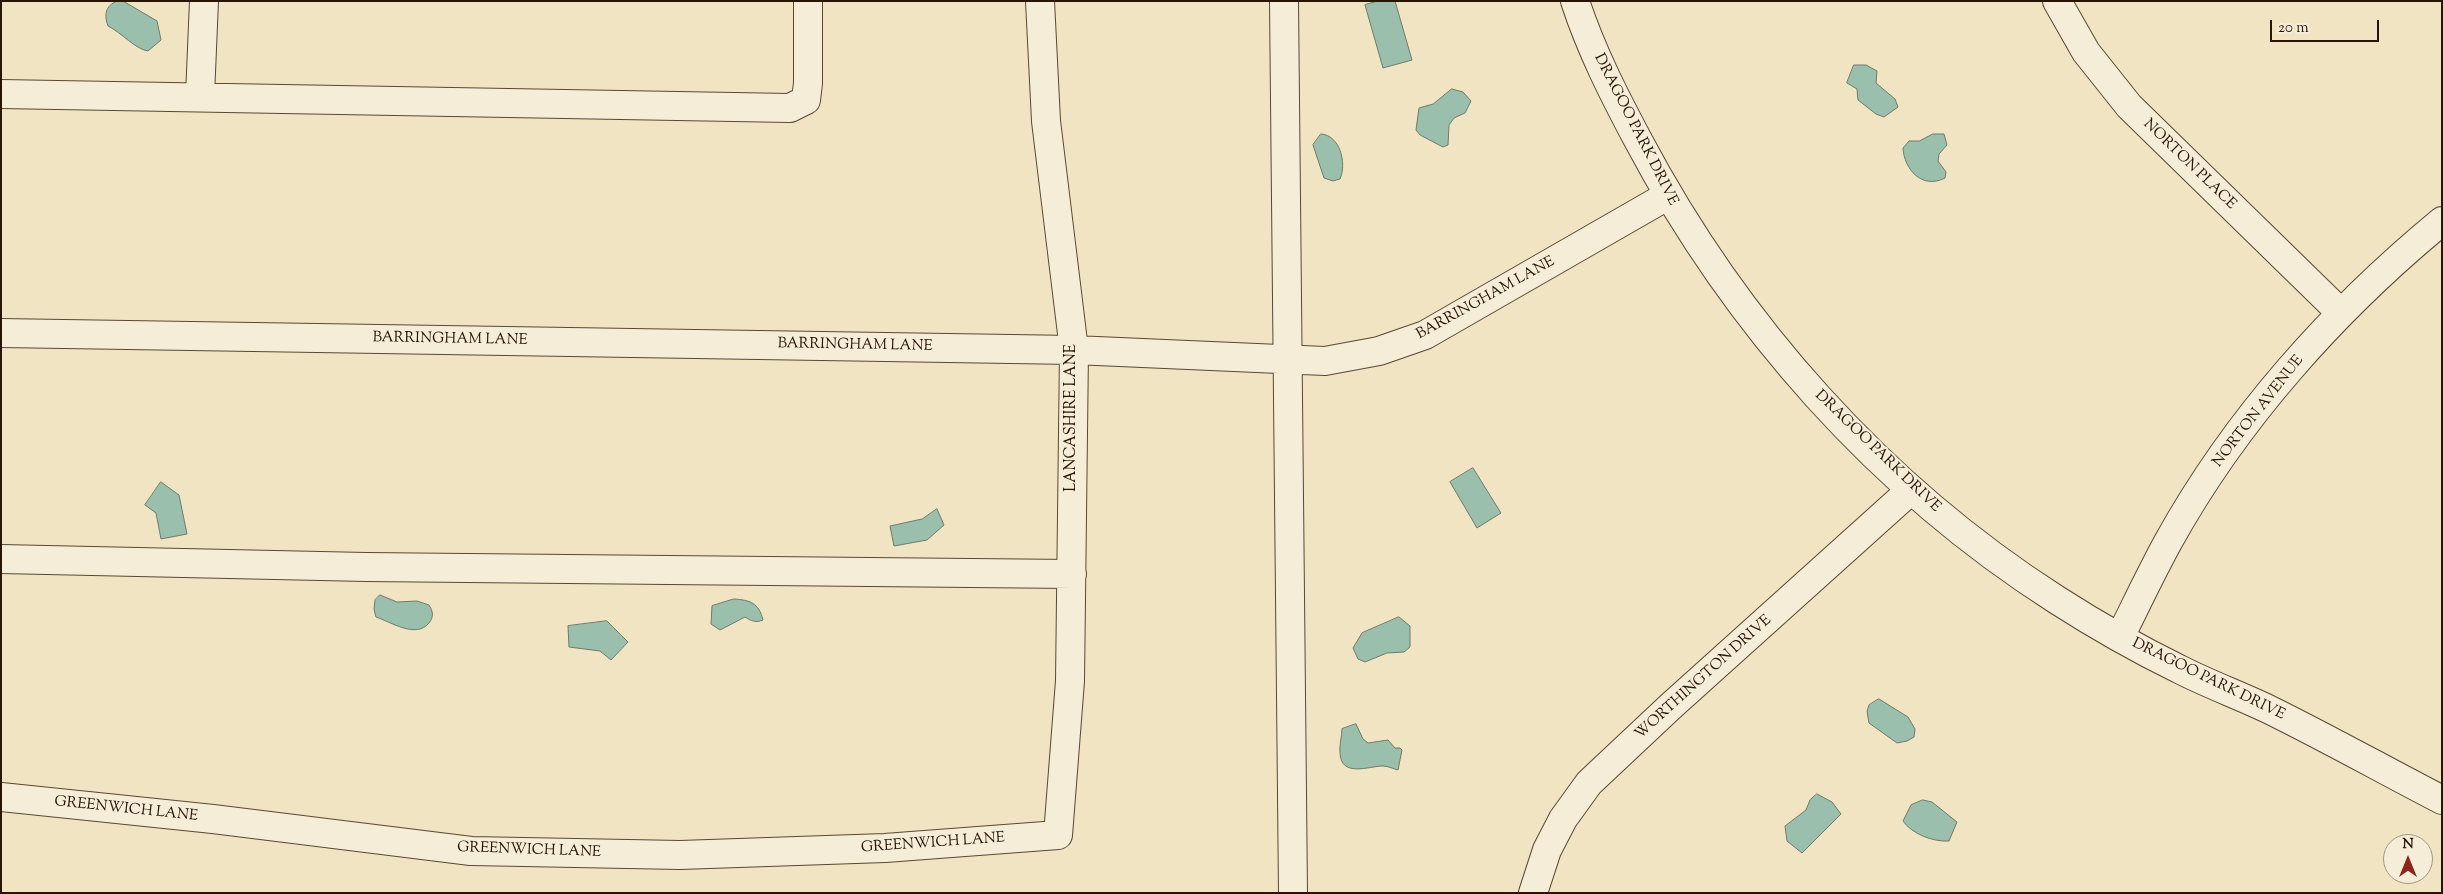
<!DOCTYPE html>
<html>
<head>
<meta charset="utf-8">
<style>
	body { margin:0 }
	#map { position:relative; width:2443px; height:894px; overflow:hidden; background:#f0e4c3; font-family:"Sorts Mill Goudy",serif }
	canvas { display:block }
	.frame { position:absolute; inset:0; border:2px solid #271401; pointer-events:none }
	.north { position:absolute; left:2383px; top:834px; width:50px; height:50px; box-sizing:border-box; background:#f5edd8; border:1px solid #a39682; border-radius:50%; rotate:0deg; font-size:14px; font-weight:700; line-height:20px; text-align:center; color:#271401 }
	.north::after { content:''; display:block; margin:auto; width:18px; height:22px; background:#8f2418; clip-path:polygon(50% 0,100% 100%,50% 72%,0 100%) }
	.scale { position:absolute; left:2270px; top:20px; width:109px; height:22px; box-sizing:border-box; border:2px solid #271401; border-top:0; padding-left:6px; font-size:15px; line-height:18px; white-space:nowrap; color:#271401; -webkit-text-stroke:4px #f5edd8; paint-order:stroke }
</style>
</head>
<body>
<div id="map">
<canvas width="2443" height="894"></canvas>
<div class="frame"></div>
<div class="north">N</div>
<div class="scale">20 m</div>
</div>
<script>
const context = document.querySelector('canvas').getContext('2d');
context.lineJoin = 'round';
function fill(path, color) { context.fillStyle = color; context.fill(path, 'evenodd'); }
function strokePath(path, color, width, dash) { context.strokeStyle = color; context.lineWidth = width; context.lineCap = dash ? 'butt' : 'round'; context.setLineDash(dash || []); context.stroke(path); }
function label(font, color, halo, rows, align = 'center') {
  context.font = font + ' "Sorts Mill Goudy",serif'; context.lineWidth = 4; context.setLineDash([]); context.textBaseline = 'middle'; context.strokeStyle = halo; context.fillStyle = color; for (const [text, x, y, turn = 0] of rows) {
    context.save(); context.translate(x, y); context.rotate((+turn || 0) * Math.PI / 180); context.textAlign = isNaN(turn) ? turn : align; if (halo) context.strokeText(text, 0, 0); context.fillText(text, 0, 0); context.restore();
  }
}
const water = new Path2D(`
	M117,1h6l34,20 4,19 -13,11c-13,-2 -26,-18 -40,-25 -4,-11 -3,-20 9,-25z
	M1378,1h17l17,59 -29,8 -18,-63z
	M1854,65h12l11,6 -1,12 19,16 3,8 -14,10 -8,-3 -18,-14 -1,-11 -10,-6z
	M1452,89l11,3 8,9 -6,12 -11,5 -5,7 -1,20 -5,2 -23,-12 -4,-5 3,-22 14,-4z
	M1321,134c19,1 26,29 19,45l-7,2 -9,-3 -11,-33z
	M1933,134h11l3,11 -8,9 -1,7 8,11 -1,6c-23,12 -41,-9 -42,-30l6,-7h10z
	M1473,468l28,45 -24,15 -27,-46z
	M161,482l18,13 8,39 -26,5 -5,-26 -11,-8z
	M937,509l7,16 -17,15 -33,6 -4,-20 32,-7z
	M380,595l17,7 20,-1 12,4c4,6 5,12 0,18 -13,16 -38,-1 -53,-6l-2,-8 1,-9z
	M734,599c16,1 25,4 29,21 -7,3 -12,1 -18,-3l-25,13 -9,-6 1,-18z
	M1399,617l11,9v21l-6,5 -17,1 -22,9 -7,-3 -5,-11 9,-15z
	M607,621l21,21 -17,18 -11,-9 -31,-4 -1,-21z
	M1879,699l29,18 7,12 -1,8 -7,4 -10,2 -28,-20 -2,-12 2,-6z
	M1356,724l7,15 5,4 20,-3 7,8h5l2,2 -4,20c-4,-1 -10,-4 -15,-4 -14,0 -42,12 -43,-13 -1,-8 2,-16 2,-24z
	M1817,794l15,8 9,12 -39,39 -15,-12 -2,-15 21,-16 4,-10z
	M1923,800l9,2 25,20 -8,19c-16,1 -37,-7 -46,-20l8,-16z`);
const minor = new Path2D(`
	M1284,1l9,892
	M1575,1c16,49 39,94 63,139 98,185 242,347 419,460 39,25 81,49 122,69 29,15 60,26 89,40 59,29 116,61 174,91
	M2057,1l29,51 43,54 212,207
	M1,94l789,14 16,-8 2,-17v-82
	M200,96l4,-95
	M1,333l1073,17 251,11 54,-10 46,-16 242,-139
	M1,559l365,8 706,7
	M2120,637c16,-32 31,-64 48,-95 68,-123 166,-232 274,-321
	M1,797l212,22 258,32 209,4 205,-7 173,-13 12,-154 4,-331 -28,-229 -6,-120
	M1533,893l14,-43 16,-31 26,-36 82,-77 240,-216`);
const streetNames = [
	["DRAGOO PARK DRIVE",1635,130,63],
	["NORTON PLACE",2189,165,44],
	["BARRINGHAM LANE",1486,299,-29],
	["BARRINGHAM LANE",450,340,1],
	["BARRINGHAM LANE",855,346,1],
	["NORTON AVENUE",2259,412,-52],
	["LANCASHIRE LANE",1072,418,-90],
	["DRAGOO PARK DRIVE",1877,452,44],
	["WORTHINGTON DRIVE",1704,678,-42],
	["DRAGOO PARK DRIVE",2208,680,26],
	["GREENWICH LANE",126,810,6],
	["GREENWICH LANE",933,844,-4],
	["GREENWICH LANE",529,851,2]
];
fill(water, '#9bbfad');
strokePath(water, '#6d7b68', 1);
strokePath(minor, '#594832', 30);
strokePath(minor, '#f5edd8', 28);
label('15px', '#271401', '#f5edd8', streetNames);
</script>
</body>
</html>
